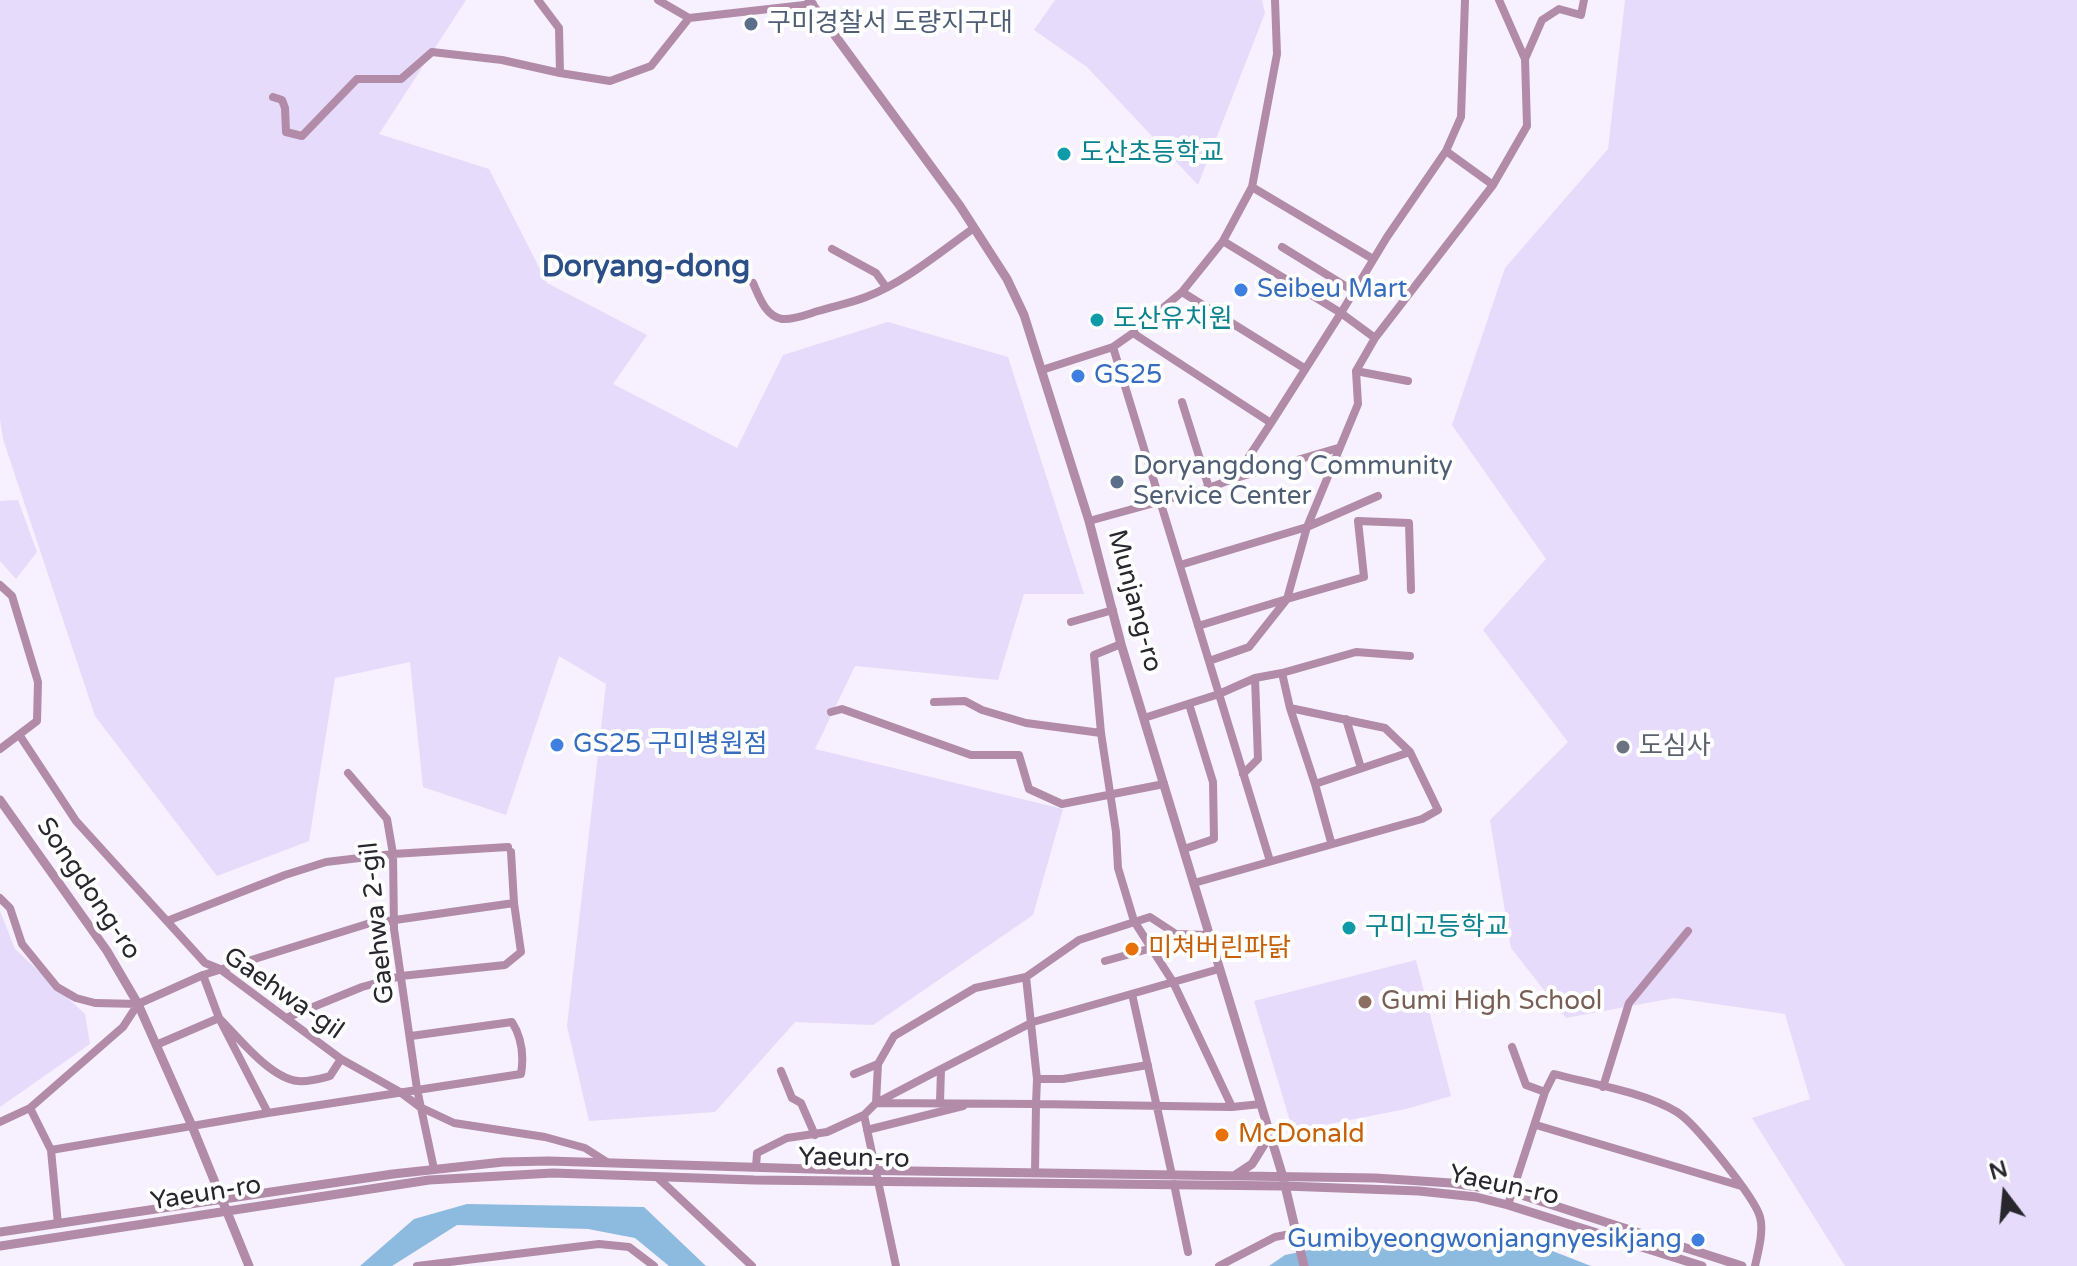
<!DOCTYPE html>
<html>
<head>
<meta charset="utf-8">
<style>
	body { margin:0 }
	#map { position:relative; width:2077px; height:1266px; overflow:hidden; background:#f6f0ff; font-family:"Varela Round",sans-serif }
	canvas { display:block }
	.north { position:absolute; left:1965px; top:1154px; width:80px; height:80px; -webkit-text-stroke:6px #fff; paint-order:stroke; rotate:344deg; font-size:22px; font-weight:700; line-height:32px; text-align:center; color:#29272e }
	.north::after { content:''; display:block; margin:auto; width:28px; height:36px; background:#29272e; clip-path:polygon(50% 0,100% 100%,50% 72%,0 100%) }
</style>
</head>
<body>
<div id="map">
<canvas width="2077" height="1266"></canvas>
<div class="north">N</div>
</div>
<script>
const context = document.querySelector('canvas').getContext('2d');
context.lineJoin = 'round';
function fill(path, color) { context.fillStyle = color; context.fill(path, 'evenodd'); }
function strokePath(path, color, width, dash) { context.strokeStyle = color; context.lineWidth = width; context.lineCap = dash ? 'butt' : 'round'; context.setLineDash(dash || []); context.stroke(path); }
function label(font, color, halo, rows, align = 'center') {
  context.font = font + ' "Varela Round","Noto Sans KR",sans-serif'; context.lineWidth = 8; context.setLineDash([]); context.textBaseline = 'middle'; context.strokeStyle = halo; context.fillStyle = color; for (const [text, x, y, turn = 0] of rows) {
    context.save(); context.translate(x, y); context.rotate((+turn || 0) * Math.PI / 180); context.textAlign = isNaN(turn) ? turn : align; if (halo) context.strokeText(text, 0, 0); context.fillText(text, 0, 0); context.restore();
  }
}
const green = new Path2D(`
	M0,0h466l-87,134 110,35 58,114 100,52 -34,49 124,64 46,-93 105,-33 120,35 76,237h-60l-26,86 -143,-14 -40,83 248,60 -30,106 -160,110 -78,-3 -80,90 -126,9 -22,-95 39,-342 -47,-28 -53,159 -83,-28 -13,-125 -75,16 -26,163 -92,35 -122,-160 -92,-277 -3,-20z
	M1055,0h207l3,13 -67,172 -111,-118 -53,-37z
	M1625,0h452v1266h-232l-93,-148 58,-19 -25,-85 -111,-16 -108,20 -55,-70 -21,-128 78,-78 -85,-112 63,-71 -94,-134 53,-157 103,-119z
	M18,500l19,52 -21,27 -16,-18v-60z
	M0,911l15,38 70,65 5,30 -90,63z
	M1416,960l35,136 -45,13 -113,22 -39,-130z`);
const water = new Path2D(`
	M467,1204l177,3 62,59h-37l-34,-28 -47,-9 -131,-4 -65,41h-32l54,-47z
	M1480,1239l57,6 54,21h-322l16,-11 54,-11z`);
const minor = new Path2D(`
	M538,0l21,28 1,45 50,8 41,-15 38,-48
	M658,0l31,18 124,-14
	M1525,59l17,-39 17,-11 22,6 3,-15
	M273,97l9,3 3,8 1,24 16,4 55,-57h44l31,-27 70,8 58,13
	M1446,151l47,34
	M1252,187l121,72
	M1223,241l118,72 -70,110
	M1282,247l73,45
	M832,249l44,24 10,14
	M753,283c6,13 12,33 29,36 12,1 26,-5 36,-8 16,-5 33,-8 48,-14 39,-15 74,-45 108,-69
	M1182,292l122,76
	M1375,338l-34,-25 46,-76 59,-86 15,-34 4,-117
	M1113,347l157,514
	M1042,370l71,-23 20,-14 49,-41 41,-51 29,-54 25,-133 -2,-54
	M1356,371l52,10
	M1182,402l27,86
	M1236,478l102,-30
	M1089,521l120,-33 26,-10 36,-55 -138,-90
	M1307,527l51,-123 -2,-33 19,-33 118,-153 34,-59 -2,-67 -26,-59
	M1307,527l71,-31
	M1180,565l127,-38 -20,72 -89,27
	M0,585l12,11 26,86 -1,39 -37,28
	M1071,622l42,-12
	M1121,644l-27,11 7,78 15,99 2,36 16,53 39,61 59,125 29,-3
	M1209,661l40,-14 38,-48 77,-22 -6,-56 51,2 2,67
	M1282,673l74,-21 54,4
	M934,702l31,-1 17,9 44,13 75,10
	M831,712l11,-3 129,46h48l10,34 33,15 102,-20
	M1144,718l75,-24 36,-16 27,-5 8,35
	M1346,719l15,49
	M20,736l56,85 129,142 15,6 121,90 59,33 20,15 34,16 91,14 40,11 22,14
	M348,773l39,46 6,35 1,75 23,160 17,80
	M1243,774l15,-15 -3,-81
	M1315,784l95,-32
	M1184,849l30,-10 -1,-57 -24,-78
	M1194,883l228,-64 16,-9 -28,-58 -25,-24 -95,-20 25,76 16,58
	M0,898l10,10 12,36 35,43 19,11 19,5 43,1 65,-29 164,-51 147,-21 -3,-51
	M167,921l118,-46 41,-13 67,-8 115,-7
	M1105,961l47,-13
	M203,975l16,43 49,95
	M1026,977l11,102 -1,25 -160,-1 2,-39 16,-28 81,-48 51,-11 53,-37 71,-23 26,17 33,1
	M1132,994l40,181
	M286,1018l76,-31 39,-11 104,-11 16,-13 -7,-49
	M156,1045l63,-27c20,20 51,60 79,63 11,1 21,-2 32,-5l11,-17
	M1512,1047l14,38 19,7
	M941,1069l92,-47 186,-53
	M781,1071l11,27 9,5 14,32
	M854,1074l24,-10
	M1037,1079h26l85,-14
	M1603,1087l26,-84 59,-72
	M30,1108l21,42 7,74
	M864,1115l32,151
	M0,1122l30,-14 93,-81 15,-23
	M1536,1125l205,61
	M867,1130l96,-24
	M51,1150l217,-37 253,-39c3,-18 1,-36 -9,-52l-101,14
	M756,1167l1,-14 30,-15 40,-6 37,-17 12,-12 65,-34 -1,33
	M1035,1173l1,-69 196,3
	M657,1177l95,89
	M1174,1184l14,68
	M1508,1205l37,-113 9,-18c38,10 90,18 123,38 18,11 78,86 83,105 4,14 -2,35 -5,49
	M417,1266l182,-22 30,3 25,19
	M1219,1266l56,-29 21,-4`);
const tertiary = new Path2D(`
	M809,0l151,206 47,73 17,36 65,206 32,123 162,533 21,89
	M0,800l107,151 31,53 54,122 57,140
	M1234,1176l18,-12 18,-29
	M0,1232l393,-58 110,-12 45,-1 296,9 531,8 76,5 61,9 230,74
	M0,1246l429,-66 124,-7 201,7 531,6 134,5 57,6 32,8 194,61`);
const markers = [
	[751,24,8,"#5c6f8a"],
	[1064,154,8,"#0f9aa8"],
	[1241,290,8,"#3f7fe0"],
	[1097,320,8,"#0f9aa8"],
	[1078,376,8,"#3f7fe0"],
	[1117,482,8,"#5c6f8a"],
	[557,745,8,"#3f7fe0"],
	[1623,747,8,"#6b7280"],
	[1349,928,8,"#0f9aa8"],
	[1132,949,8,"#e8710a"],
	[1365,1002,8,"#8d6e63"],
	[1222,1135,8,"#e8710a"],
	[1698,1240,8,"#3f7fe0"]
];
const serviceNames = [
	["구미경찰서 도량지구대",767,24],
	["Doryangdong Community",1133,467],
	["Service Center",1133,497]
];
const cultureNames = [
	["도산초등학교",1080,154],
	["도산유치원",1113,320],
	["구미고등학교",1365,928]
];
const shopNames = [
	["Seibeu Mart",1257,290],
	["GS25",1094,376],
	["GS25 구미병원점",573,745],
	["Gumibyeongwonjangnyesikjang",1682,1240,"right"]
];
const streetNames = [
	["Munjang-ro",1134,601,75],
	["Songdong-ro",88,889,56],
	["Gaehwa 2-gil",378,923,-96],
	["Gaehwa-gil",283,994,35],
	["Yaeun-ro",854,1159,1],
	["Yaeun-ro",1504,1186,12],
	["Yaeun-ro",206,1194,-9]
];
const worshipNames = [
	["도심사",1639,747]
];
const foodNames = [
	["미쳐버린파닭",1148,949],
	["McDonald",1238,1135]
];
const educationNames = [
	["Gumi High School",1381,1002]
];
const quarterNames = [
	["Doryang-dong",646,268]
];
fill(green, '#e6dbfa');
fill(water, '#8dbadf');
strokePath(minor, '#b18ba7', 8);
strokePath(tertiary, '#b18ba7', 9);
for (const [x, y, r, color] of markers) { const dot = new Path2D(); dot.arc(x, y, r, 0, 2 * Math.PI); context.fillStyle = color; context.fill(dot); strokePath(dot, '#fff', 3); }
label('26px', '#4e5e75', '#fff', serviceNames, 'left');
label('26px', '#0d838f', '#fff', cultureNames, 'left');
label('26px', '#366cbe', '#fff', shopNames, 'left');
label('26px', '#29272e', '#fff', streetNames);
label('26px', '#5b616d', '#fff', worshipNames, 'left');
label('26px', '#c56008', '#fff', foodNames, 'left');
label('26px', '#785e54', '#fff', educationNames, 'left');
label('bold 30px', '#2b4f86', '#fff', quarterNames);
</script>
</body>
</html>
